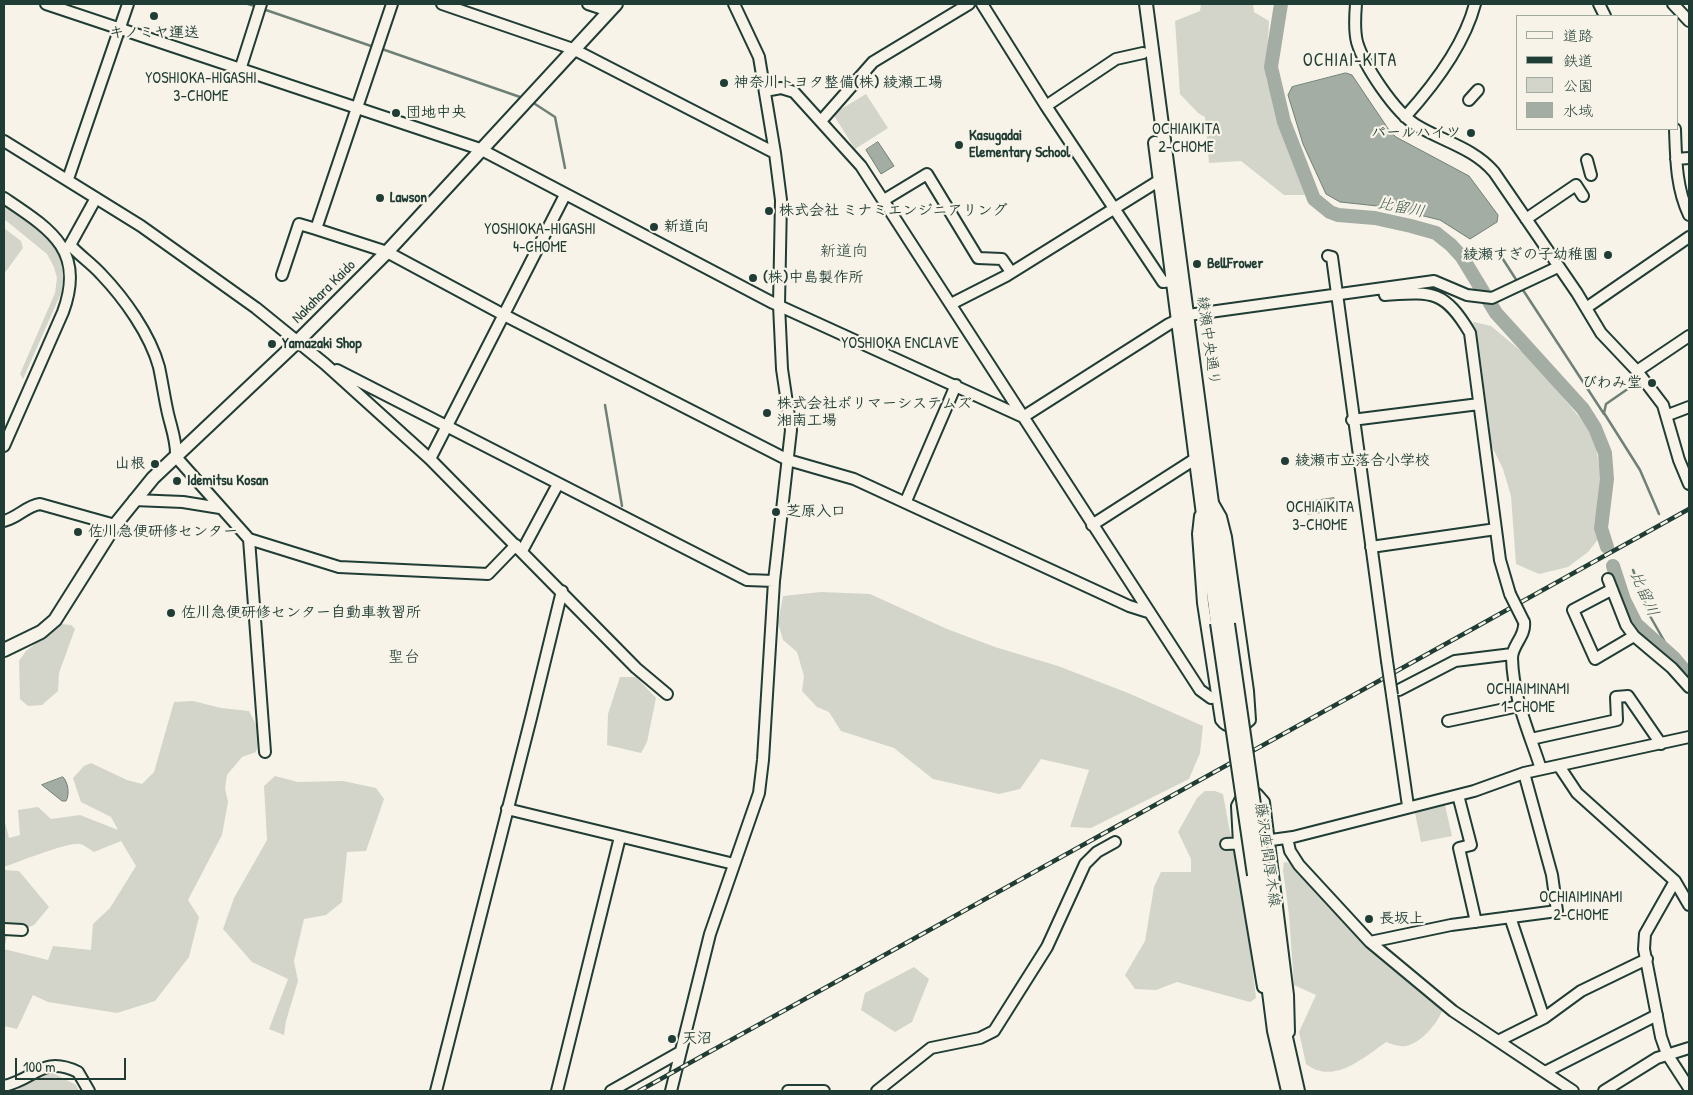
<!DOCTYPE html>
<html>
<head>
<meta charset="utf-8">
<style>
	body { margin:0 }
	#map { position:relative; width:1693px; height:1095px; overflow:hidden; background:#f7f3e8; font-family:"Patrick Hand","Klee One",sans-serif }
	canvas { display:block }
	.frame { position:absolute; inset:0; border:5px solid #1f3d34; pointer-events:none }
	.legend { position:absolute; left:1516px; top:15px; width:162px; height:115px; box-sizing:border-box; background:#f7f3e8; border:1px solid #a1aaa0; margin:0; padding:6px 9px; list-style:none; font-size:15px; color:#1f3d34 }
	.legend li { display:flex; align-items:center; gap:10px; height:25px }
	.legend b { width:25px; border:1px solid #a1aaa0 }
	.scale { position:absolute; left:15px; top:1058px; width:111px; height:22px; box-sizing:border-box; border:2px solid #1f3d34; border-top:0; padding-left:6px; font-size:15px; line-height:18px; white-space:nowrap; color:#1f3d34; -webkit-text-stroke:4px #f7f3e8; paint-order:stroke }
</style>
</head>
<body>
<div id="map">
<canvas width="1693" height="1095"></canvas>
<div class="frame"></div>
<ul class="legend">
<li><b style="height:6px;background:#f7f3e8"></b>道路</li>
<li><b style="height:6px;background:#1f3d34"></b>鉄道</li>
<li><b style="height:14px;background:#d3d5ca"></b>公園</li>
<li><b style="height:14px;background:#a4ada3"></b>水域</li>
</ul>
<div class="scale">100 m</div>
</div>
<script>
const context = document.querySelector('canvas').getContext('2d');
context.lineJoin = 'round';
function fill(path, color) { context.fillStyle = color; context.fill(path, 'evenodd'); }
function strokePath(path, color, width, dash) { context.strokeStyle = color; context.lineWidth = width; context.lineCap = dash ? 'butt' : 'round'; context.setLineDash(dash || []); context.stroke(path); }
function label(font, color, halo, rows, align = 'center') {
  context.font = font + ' "Patrick Hand","Klee One",sans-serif'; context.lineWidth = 4.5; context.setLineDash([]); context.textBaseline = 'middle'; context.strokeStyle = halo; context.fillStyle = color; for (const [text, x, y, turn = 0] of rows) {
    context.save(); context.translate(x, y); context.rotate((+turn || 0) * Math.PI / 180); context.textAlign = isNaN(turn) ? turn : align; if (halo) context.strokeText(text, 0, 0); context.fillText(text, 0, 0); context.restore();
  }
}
const green = new Path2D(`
	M1201,4h52l1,8 15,9 -3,57 39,117h-21l-43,-34 -32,2 -4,-46 -7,-4 -18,-19 -5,-73 25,-10z
	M866,94l22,34 -33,21 -22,-35z
	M4,201l46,35 13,23 2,11 -3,21 -39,88 -3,-5 35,-81 2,-15 -3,-11 -7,-13 -43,-35z
	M4,228l17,13 2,7 -19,26z
	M1474,322l17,4 42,35 61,74 7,43 -3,32 2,27 -12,15 -20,15 -29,7 -23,-10 -5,-68 -8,-27 -19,-39 -17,-102z
	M821,592l49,2 77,35 48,18 63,19 70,27 75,33 -3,27 -11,26 -98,49 -21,-1 19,-57 -48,-11 -21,30 -21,5 -66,-15 -39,-31 -53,-17 -12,-19 -12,-5 -15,-16 2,-15 -7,-24 -14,-12 -5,-17 5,-27z
	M61,624l10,1 4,4 -16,44 -1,18 -16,14 -14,1 -8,-7 -1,-38 7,-10z
	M620,677h16l20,21 -9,44 -6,11 -34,-8 1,-31z
	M193,701l28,7 28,3 12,23 -5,18 -14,5 -15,18 -2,13 3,14 -6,33 -34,65 11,17 -10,40 -34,44 -38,12 -69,-11 -15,-7 -16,34 -13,-3v-156l15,1 30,36 -15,18 -27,11 -3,13 44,11 5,-14 38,4 2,-26 17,-16 26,-42 -15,-25 -27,11c-4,-2 -9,-7 -14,-8 -10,-3 -62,18 -76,23v-49l5,20 11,-3 -2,-25 20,-3 13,12 29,-4 38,15 -7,-13 -30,-15 -8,-24 11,-12 7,-3 36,17 15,4 12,-12 20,-70z
	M275,776l23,6 45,-1 33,7 8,11 -18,52 -19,1 -5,50 -16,13 -22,4 -10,42 4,20 -12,40 -2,14 -15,-6 19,-50 -36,-17 -29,-33 11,-31 33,-58 -3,-54z
	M1205,791h10l8,3 25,136 8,68 -6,4 -73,-20 -21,8 -21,-1 -10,-14 20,-34 9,-54 7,-15h30v-13l-13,-27 19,-34z
	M1444,801l8,35 -31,6 -7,-34z
	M1284,862l7,1 97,102 55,44c-5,14 -22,34 -37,37 -7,1 -14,-2 -20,-4 -24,17 -53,43 -80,22l-7,-32 17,-37 -22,-10 -5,-70 -6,-45z
	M914,967l15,12 -17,43 -17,10 -34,-22 4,-17z
	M49,1071l27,14 3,6h-64z`);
const water = new Path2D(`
	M1346,73l6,2 37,55 7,7 73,39 29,39 -1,7 -27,17 -30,-19 -53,-13 -47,-5 -14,-8 -23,-50 -15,-49 4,-8z
	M878,142l16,24 -13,8 -15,-24z
	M1334,498l1,13 -27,3 -1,-12z
	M63,777c5,5 7,17 3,24h-4l-20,-16z`);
const stream = new Path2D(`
	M248,4l10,3
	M263,9l111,38
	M379,48l141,49
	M532,102l23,15 10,51
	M1499,253l18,28
	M1523,290l81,124
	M1635,381l-3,5 -26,18 -2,9 36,57 19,44
	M605,405l17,101
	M1633,570l17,46 24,42`);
const river = new Path2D(`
	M1281,4l-10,63 13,55 30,77 16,13 8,3 37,3 36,8 25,7 15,12 11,12 34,56 87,96 12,19 10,25 2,26 -6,49 6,19
	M1613,566l11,34 12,24 38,34 15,18`);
const minor = new Path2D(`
	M46,4l434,145 293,154 250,114
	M392,4l-76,225 71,23 117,63 284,145 66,19 275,127 19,6
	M442,4l131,45 202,104
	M588,4l21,7
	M982,4l64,102 117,176 11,-1
	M1356,4c-1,12 -2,26 1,38 7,24 38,70 59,83 26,16 58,23 78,47l83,121 24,40 36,38 26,34 16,55 10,24
	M1599,4l6,12
	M1673,4l16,17
	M240,70l21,-66
	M765,91l16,-3 13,4 67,74 339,524 11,8 37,-7 -22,-154 -5,-20 -8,-14
	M1469,100l9,-10
	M1046,106l70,-47 27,-6
	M1405,117c29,-32 59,-71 70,-113
	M821,121l52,-59 96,-58
	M1675,129c1,29 1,59 14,86
	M4,141l137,85 115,82 69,56 105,95 206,209 31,26
	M1676,159l13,-1
	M1587,160l4,15
	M68,179l60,-175
	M4,198c46,31 82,52 59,114l-59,134
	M96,198l-26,47c10,11 21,18 31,29 23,24 49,60 58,93 3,14 5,28 8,42 3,16 10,31 9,48l73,82 90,28 149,7 28,-29
	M884,200l43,-26 51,84 24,1 9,13
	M1526,219l50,-34 7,11
	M1328,256l4,1 55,404
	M282,275l17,-51 17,5
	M1383,288l2,7c46,-3 59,-6 85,38l30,227 10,34
	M951,304l55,-28 154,-96
	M1586,308l103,-71
	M337,370l410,210 27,1
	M1637,371l52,-35
	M1668,415l21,-8
	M1023,417l146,-93 19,-9 246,-34 33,14 25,3 66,-31
	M1352,420l127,-16
	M430,459l135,-264
	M134,500l49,2 37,6
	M906,501l50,-116
	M1200,516l-2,18 5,69 18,117c7,10 21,8 29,0l-2,-29
	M4,521c15,-4 22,-15 36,-17l75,21
	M1092,525l103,-66
	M249,539l16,213
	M1371,547l125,-18
	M522,551l36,-67
	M1608,579l18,46 8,11 38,32 17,19
	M1611,590l-38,20 22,49 39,-23
	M1524,622c2,14 -12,23 -12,36 1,40 17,74 29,111
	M1399,690l56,-29 57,-7
	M1392,695l16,111
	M1448,721l71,-15
	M1531,739l86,-19 -1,-23 12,-1 33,48
	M1559,766l18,27 98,88 14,24
	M1458,795l13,50 -12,3 17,74
	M507,809l227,55
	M1287,838l3,13 9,14 71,77 83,69 120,80
	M1264,841l29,-4 181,-46 50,-18 165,-36
	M1226,844l19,-1
	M1675,881l-30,53 -1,15 17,88 6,17 22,34
	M1510,917l34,101
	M4,929l18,1
	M1370,942l81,-17 106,-14 -5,-36 -28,-102
	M1263,987l-24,-143 -2,-38 5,-9 7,-3h8l7,8 24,193 1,37
	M1498,1041l46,-23 37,-27 66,-32
	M1545,1072l112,-57
	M4,1086c32,-7 38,-31 74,-14l11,19
	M436,1091l95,-373 31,-127
	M557,1091l63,-254
	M611,1091l69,-39
	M671,1091l39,-157 49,-141 4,-33 11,-179 17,-151 -9,-61 -3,-64 2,-105 -6,-47 -16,-96 -25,-53
	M788,1091h36
	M877,1091l54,-43 49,-10 14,-7 53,-84 38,-83 12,-12 18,-10
	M1604,1091l53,-33 32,-10`);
const major = new Path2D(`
	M1146,4l82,620
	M1155,143l62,480
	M4,650l37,-18 14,-12 60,-95 38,-47 144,-136 90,-90 229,-248
	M1264,874l19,150 15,67
	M1254,875l20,156 14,60`);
const rail = new Path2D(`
	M639,1091l1050,-582`);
const minorBridge = new Path2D(`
	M1510,594l14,28
	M1387,661l5,34`);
const majorBridge = new Path2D(`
	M1217,623l37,252
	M1228,624l36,250`);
const markers = [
	[154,16,5,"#1f3d34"],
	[724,83,5,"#1f3d34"],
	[396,113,5,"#1f3d34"],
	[1471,133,5,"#1f3d34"],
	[959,145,5,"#1f3d34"],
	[380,198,5,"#1f3d34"],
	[769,211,5,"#1f3d34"],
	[654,227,5,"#1f3d34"],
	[1608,255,5,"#1f3d34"],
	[1197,264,5,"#1f3d34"],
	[753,278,5,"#1f3d34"],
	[272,344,5,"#1f3d34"],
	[1652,383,5,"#1f3d34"],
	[767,413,5,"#1f3d34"],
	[1285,461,5,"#1f3d34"],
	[155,464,5,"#1f3d34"],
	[177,481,5,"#1f3d34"],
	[776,512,5,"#1f3d34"],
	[78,532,5,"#1f3d34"],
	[171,613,5,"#1f3d34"],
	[1369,919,5,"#1f3d34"],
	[672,1039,5,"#1f3d34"]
];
const poiNames = [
	["キノミヤ運送",154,33,"center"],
	["神奈川トヨタ整備(株) 綾瀬工場",734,83],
	["団地中央",406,113],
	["パールハイツ",1461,133,"right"],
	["Kasugadai",969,136],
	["Elementary School",969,153],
	["Lawson",390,198],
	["株式会社 ミナミエンジニアリング",779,211],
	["新道向",664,227],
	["綾瀬すぎの子幼稚園",1598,255,"right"],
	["BellFrower",1207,264],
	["(株)中島製作所",763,278],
	["Yamazaki Shop",282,344],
	["びわみ堂",1642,383,"right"],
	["株式会社ポリマーシステムズ",777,404],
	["湘南工場",777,421],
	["綾瀬市立落合小学校",1295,461],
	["山根",145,464,"right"],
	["Idemitsu Kosan",187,481],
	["芝原入口",786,512],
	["佐川急便研修センター",88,532],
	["佐川急便研修センター自動車教習所",181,613],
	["長坂上",1379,919],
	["天沼",682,1039]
];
const streetNames = [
	["Nakahara Kaido",324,292,-45],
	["綾瀬中央通り",1208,341,82],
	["藤沢座間厚木線",1267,855,82]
];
const neighbourhoodNames = [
	["YOSHIOKA-HIGASHI",201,79],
	["3-CHOME",201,97],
	["OCHIAIKITA",1186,130],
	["2-CHOME",1186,148],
	["YOSHIOKA-HIGASHI",540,230],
	["4-CHOME",540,248],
	["新道向",844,252],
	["YOSHIOKA ENCLAVE",900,344],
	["OCHIAIKITA",1320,508],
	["3-CHOME",1320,526],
	["聖台",404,658],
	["OCHIAIMINAMI",1528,690],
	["1-CHOME",1528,708],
	["OCHIAIMINAMI",1581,898],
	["2-CHOME",1581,916]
];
const waterNames = [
	["比留川",1401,208,11],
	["比留川",1644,594,66]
];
const quarterNames = [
	["OCHIAI-KITA",1350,61]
];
fill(green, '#d3d5ca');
fill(water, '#a4ada3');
strokePath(water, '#6f8077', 1);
strokePath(stream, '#6f8077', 2.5);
strokePath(river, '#a4ada3', 14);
strokePath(minor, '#1f3d34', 14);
strokePath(major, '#1f3d34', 16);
strokePath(minor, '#f7f3e8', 10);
strokePath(major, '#f7f3e8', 12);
strokePath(rail, '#1f3d34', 4.5);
strokePath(rail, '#f7f3e8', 2.5, [8]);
strokePath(minorBridge, '#1f3d34', 14, []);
strokePath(majorBridge, '#1f3d34', 16, []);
strokePath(minorBridge, '#f7f3e8', 10);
strokePath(majorBridge, '#f7f3e8', 12);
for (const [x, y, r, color] of markers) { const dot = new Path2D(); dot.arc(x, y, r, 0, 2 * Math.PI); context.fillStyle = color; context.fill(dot); strokePath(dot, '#f7f3e8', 2); }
label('bold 15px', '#1f3d34', '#f7f3e8', poiNames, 'left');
label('15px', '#1f3d34', '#f7f3e8', streetNames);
label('16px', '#1f3d34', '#f7f3e8', neighbourhoodNames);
label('italic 16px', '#405950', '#f7f3e8', waterNames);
context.letterSpacing = '1px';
label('18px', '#1f3d34', '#f7f3e8', quarterNames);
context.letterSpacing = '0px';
</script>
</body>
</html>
